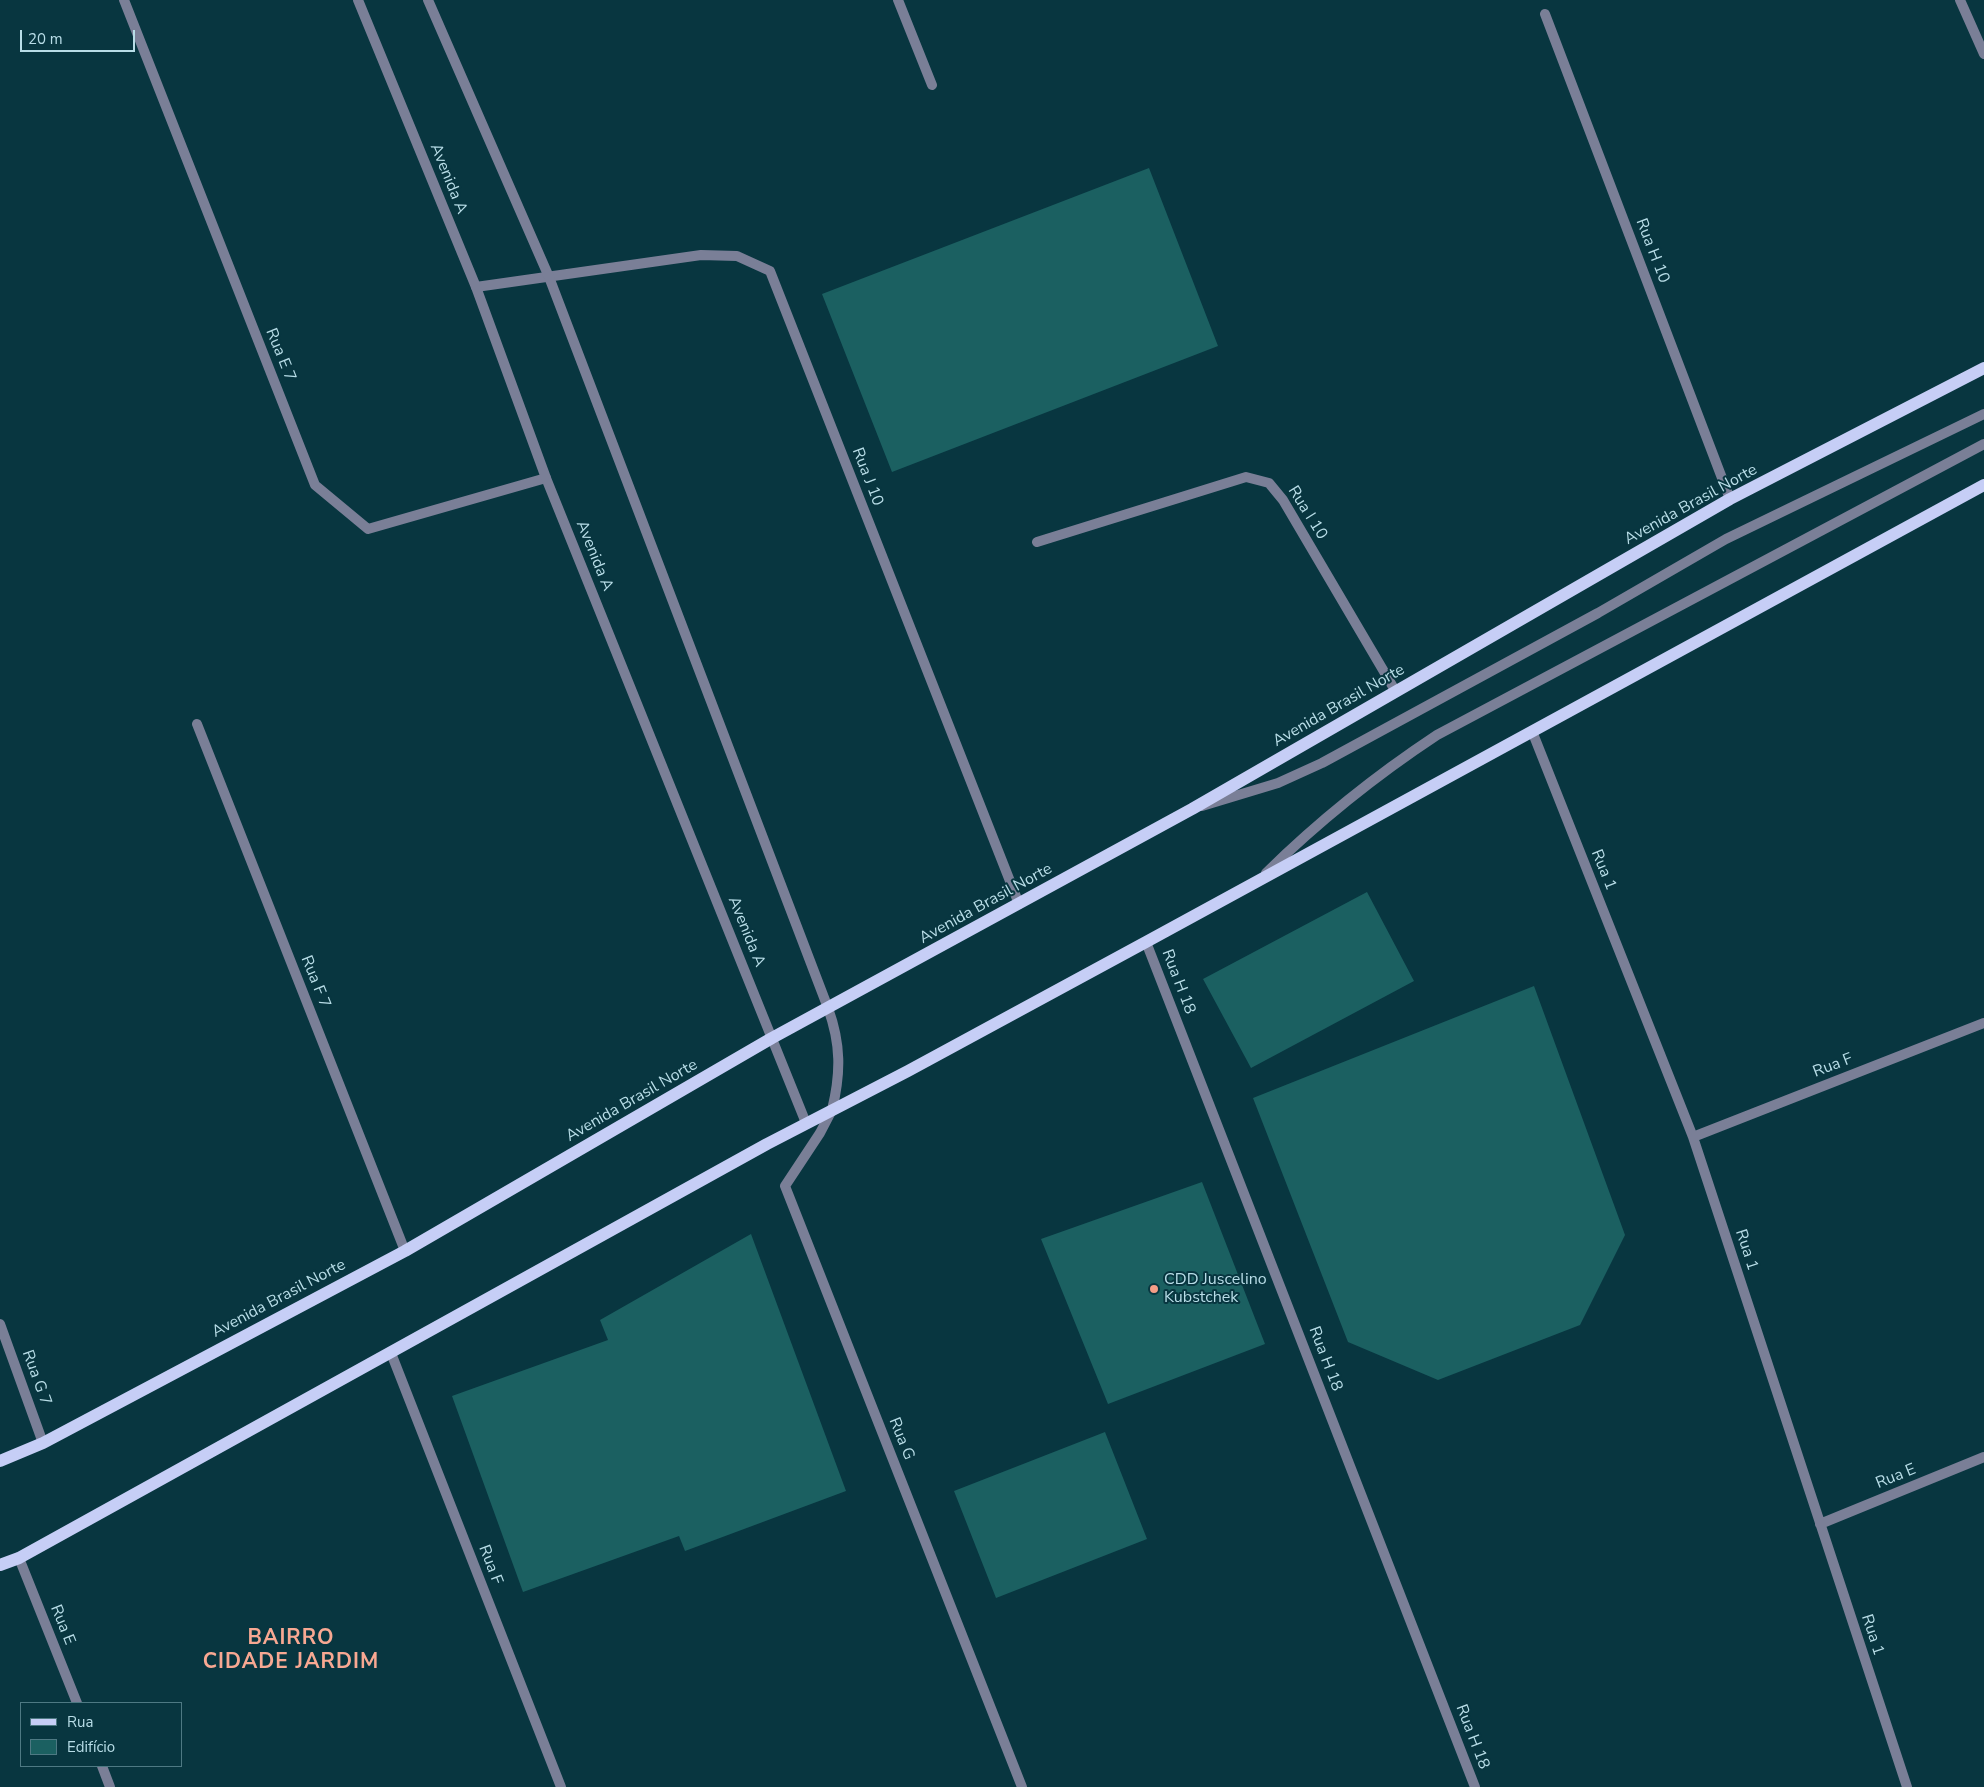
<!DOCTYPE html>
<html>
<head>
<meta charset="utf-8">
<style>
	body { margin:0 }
	#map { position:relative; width:1984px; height:1787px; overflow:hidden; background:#083640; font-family:"Nunito Sans",sans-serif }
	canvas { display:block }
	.legend { position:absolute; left:20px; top:1702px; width:162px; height:65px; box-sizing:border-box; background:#083640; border:1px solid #4e7983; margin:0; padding:6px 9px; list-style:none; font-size:15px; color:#b8dde7 }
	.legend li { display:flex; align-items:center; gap:10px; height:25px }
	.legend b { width:25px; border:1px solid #4e7983 }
	.scale { position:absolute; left:20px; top:30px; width:115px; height:22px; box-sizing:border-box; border:2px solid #b8dde7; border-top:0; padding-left:6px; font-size:15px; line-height:18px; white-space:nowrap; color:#b8dde7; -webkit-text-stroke:4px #083640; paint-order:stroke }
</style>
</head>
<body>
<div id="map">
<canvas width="1984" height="1787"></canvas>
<ul class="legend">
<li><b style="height:6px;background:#c6cef6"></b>Rua</li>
<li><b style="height:14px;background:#1b6061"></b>Edifício</li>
</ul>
<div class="scale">20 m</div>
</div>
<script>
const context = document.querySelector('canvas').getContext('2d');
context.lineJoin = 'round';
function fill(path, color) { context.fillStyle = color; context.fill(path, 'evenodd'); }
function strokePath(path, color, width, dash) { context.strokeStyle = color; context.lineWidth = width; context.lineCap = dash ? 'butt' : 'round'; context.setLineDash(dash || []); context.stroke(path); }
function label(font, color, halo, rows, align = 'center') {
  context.font = font + ' "Nunito Sans",sans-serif'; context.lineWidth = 4; context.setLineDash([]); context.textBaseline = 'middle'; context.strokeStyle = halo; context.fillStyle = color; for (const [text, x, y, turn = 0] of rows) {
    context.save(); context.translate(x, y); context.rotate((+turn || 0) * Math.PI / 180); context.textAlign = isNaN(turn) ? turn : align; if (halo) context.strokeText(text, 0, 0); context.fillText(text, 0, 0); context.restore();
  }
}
const building = new Path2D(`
	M1149,168l69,178 -326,126 -70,-178z
	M1367,892l47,89 -163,87 -48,-89z
	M1534,986l91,249 -45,90 -142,55 -90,-38 -95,-244z
	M1202,1182l63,162 -157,60 -67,-165z
	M751,1234l95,257 -161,60 -6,-15 -156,56 -71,-196 156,-56 -8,-20z
	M1105,1432l42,107 -151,59 -42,-107z`);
const service = new Path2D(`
	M1037,542l209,-65 23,6 14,17 113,192
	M1202,806l76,-23 44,-20 276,-150 128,-74 258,-125
	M1266,873c53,-52 109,-97 171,-138l547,-291`);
const minor = new Path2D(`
	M124,0l191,485 53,44 178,-51
	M898,0l34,85
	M1960,0l24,54
	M1545,14l185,485
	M476,287l225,-32 36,1 33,15 249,633
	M197,724l208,527
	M1532,731l161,406 214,650
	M1146,942l329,845
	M832,1110l-12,23 -35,53 237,601
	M1693,1137l291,-114
	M0,1324l43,119
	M391,1353l170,434
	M1820,1524l164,-67
	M19,1558l58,145
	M102,1766l8,21`);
const tertiary = new Path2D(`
	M358,0l118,287 70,191 260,645
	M428,0l121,277 279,731c13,36 13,65 4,102`);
const primary = new Path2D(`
	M0,1461l43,-18 362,-192 367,-213 420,-229 538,-310 254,-131
	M0,1565l19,-7 748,-414 141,-73 238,-129 838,-457`);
const markers = [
	[1154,1289,5,"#f49e87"]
];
const streetNames = [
	["Avenida A",448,179,68],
	["Rua H 10",1652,251,69],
	["Rua E 7",280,355,68],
	["Rua J 10",867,477,69],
	["Avenida Brasil Norte",1691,505,-29],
	["Rua I 10",1307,513,58],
	["Avenida A",594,556,68],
	["Avenida Brasil Norte",1339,706,-30],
	["Rua 1",1603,870,68],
	["Avenida Brasil Norte",986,904,-29],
	["Avenida A",746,932,68],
	["Rua F 7",315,982,68],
	["Rua H 18",1178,982,69],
	["Rua F",1833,1066,-21],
	["Avenida Brasil Norte",632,1101,-30],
	["Rua 1",1746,1250,72],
	["Avenida Brasil Norte",279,1299,-28],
	["Rua H 18",1325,1359,69],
	["Rua G 7",36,1378,70],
	["Rua G",901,1439,68],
	["Rua E",1896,1477,-22],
	["Rua F",490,1565,69],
	["Rua E",62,1625,68],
	["Rua 1",1872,1635,72],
	["Rua H 18",1472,1737,69]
];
const poiNames = [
	["CDD Juscelino",1164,1280],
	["Kubstchek",1164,1298]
];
const districtNames = [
	["BAIRRO",291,1639],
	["CIDADE JARDIM",291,1663]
];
fill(building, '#1b6061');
strokePath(service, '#7a7f97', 10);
strokePath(minor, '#7a7f97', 10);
strokePath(tertiary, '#7a7f97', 10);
strokePath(primary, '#c6cef6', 12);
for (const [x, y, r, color] of markers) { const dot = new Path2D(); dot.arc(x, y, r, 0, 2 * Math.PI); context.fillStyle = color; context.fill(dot); strokePath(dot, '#083640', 2); }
label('16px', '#b8dde7', '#083640', streetNames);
label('16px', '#b8dde7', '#083640', poiNames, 'left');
context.letterSpacing = '1px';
label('bold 21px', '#f8a892', '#083640', districtNames);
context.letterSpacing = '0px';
</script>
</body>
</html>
